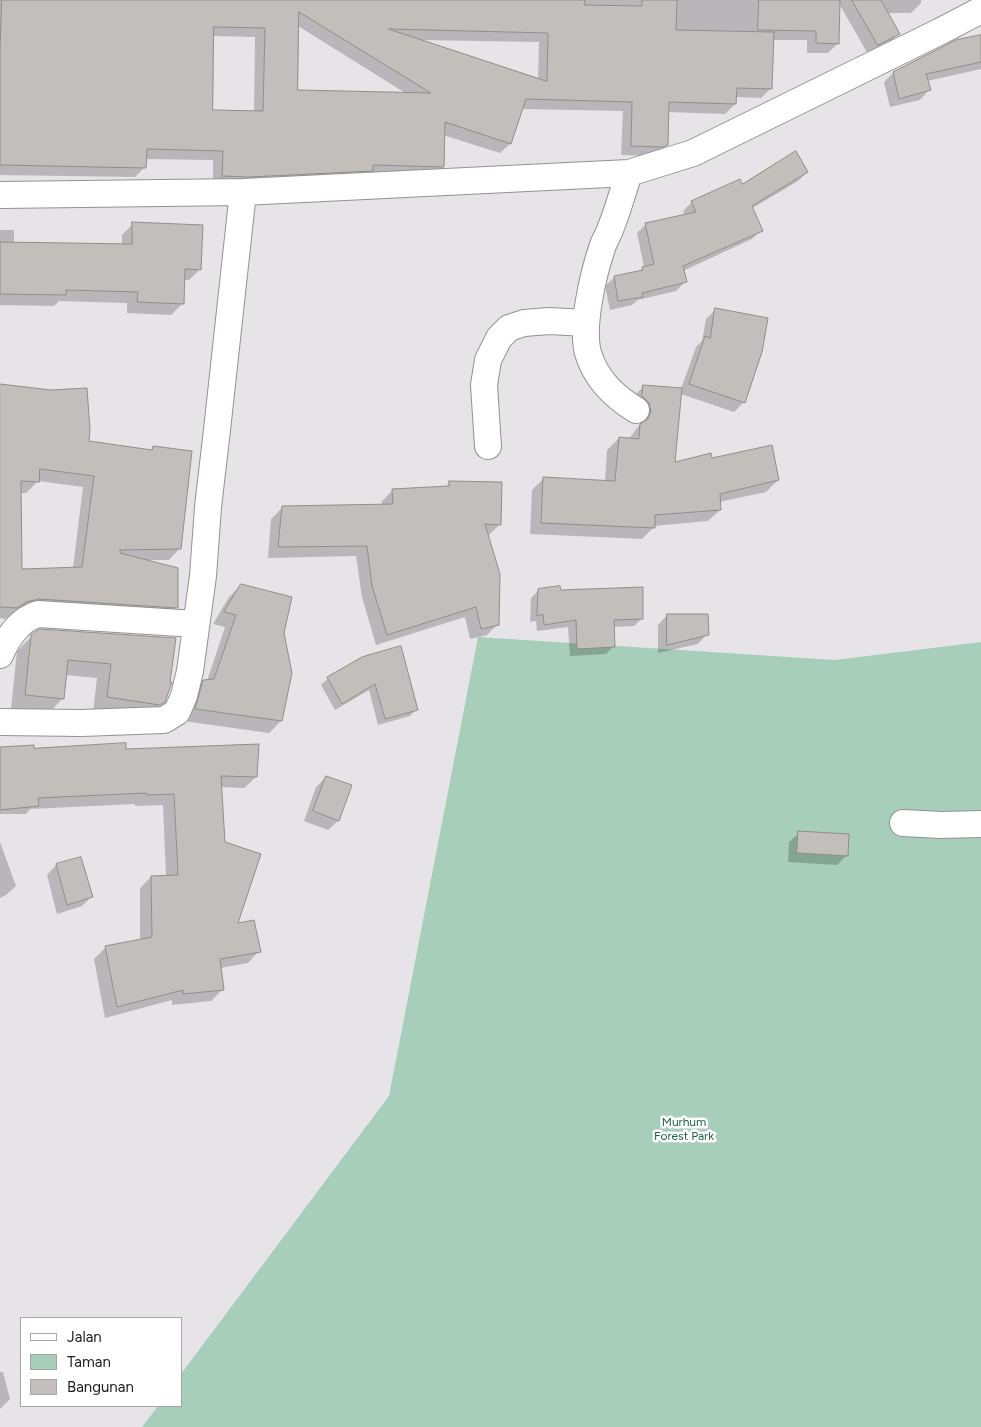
<!DOCTYPE html>
<html>
<head>
<meta charset="utf-8">
<style>
	body { margin:0 }
	#map { position:relative; width:981px; height:1427px; overflow:hidden; background:#e7e4e7; font-family:Figtree,sans-serif }
	canvas { display:block }
	.legend { position:absolute; left:20px; top:1317px; width:162px; height:90px; box-sizing:border-box; background:#fff; border:1px solid #a6a6a6; margin:0; padding:6px 9px; list-style:none; font-size:15px; color:#212021 }
	.legend li { display:flex; align-items:center; gap:10px; height:25px }
	.legend b { width:25px; border:1px solid #a6a6a6 }
</style>
</head>
<body>
<div id="map">
<canvas width="981" height="1427"></canvas>
<ul class="legend">
<li><b style="height:6px;background:#fff"></b>Jalan</li>
<li><b style="height:14px;background:#a6ceba"></b>Taman</li>
<li><b style="height:14px;background:#c2bebb"></b>Bangunan</li>
</ul>
</div>
<script>
const context = document.querySelector('canvas').getContext('2d');
context.lineJoin = 'round';
function fill(path, color) { context.fillStyle = color; context.fill(path, 'evenodd'); }
function strokePath(path, color, width, dash) { context.strokeStyle = color; context.lineWidth = width; context.lineCap = dash ? 'butt' : 'round'; context.setLineDash(dash || []); context.stroke(path); }
function label(font, color, halo, rows, align = 'center') {
  context.font = font + ' Figtree,sans-serif'; context.lineWidth = 5; context.setLineDash([]); context.textBaseline = 'middle'; context.strokeStyle = halo; context.fillStyle = color; for (const [text, x, y, turn = 0] of rows) {
    context.save(); context.translate(x, y); context.rotate((+turn || 0) * Math.PI / 180); context.textAlign = isNaN(turn) ? turn : align; if (halo) context.strokeText(text, 0, 0); context.fillText(text, 0, 0); context.restore();
  }
}
const green = new Path2D(`
	M478,637l357,23 146,-18v785h-839l16,-21h23v-32l208,-278z`);
const shadow = new Path2D(`
	M0,0h921v3l-10,10h-24l11,21 -10,10 -20,10 -30,-52v41l-10,10h-21v-13h-35l-1,48 -10,10 -26,-1v7l-10,10 -57,-2 -1,32 -10,11 -5,1 -31,-1 2,-44 -101,-2 -12,35 -10,9 -57,-18v32l-10,10 -220,9v-26l-68,-1v8l-10,10 -135,-2zM298,26l109,68 -111,-3zM213,36l42,1 -1,75 -43,-1zM419,40l120,2 -1,37z
	M981,36v33l-54,12 2,9 -9,10 -30,7 -6,-25 9,-9z
	M807,172l-9,9 -47,28 10,21 -9,9 -69,32 3,10 -10,10 -38,9 -6,5 -22,5 -5,-24 10,-9 23,-5 6,-5 -7,-34 9,-9 39,-8 -2,-5 9,-9 49,-16z
	M133,224l67,45 -11,11h-5l-2,24 -11,11 -44,-2v-10l-68,-2 -5,5 -54,-1v-75h14v14l108,1v-10z
	M716,309l45,42 -18,52 -9,9 -53,-18 -7,69 37,-3 67,20 -12,12 -47,10 1,8 -12,11 -54,5 -1,2 -11,11 -112,-5 2,-44 12,-12 61,3 2,-31 12,-12 10,1 11,-15 -8,-26 12,-12 37,3 15,-42 6,-6 4,-22z
	M0,385l87,57 63,9 3,-3 27,100 -11,12h-23l31,47 -11,12 -152,-6 -9,6 -5,-1zM38,481l45,6 -10,81 -52,2 -1,-77h6z
	M450,483l50,41 -11,11h-2l11,89 -11,11 -17,4 -5,-22 -89,28 -14,-48 -6,-41 -88,2 3,-39 11,-11 100,-2v-5l11,-11 52,-3z
	M241,585l41,48 -1,88 -12,12 -86,-12 9,-28 12,-12h3l18,-54 -12,-3 16,-27z
	M539,590l21,1 82,27 -8,8 -21,1 1,19 -8,8 -36,2 -2,-29 -31,4 -1,-10 -6,1 1,-24z
	M667,615l40,19 -9,10 -40,9v-28z
	M32,636l142,3 -10,62 -15,15 -56,-4 4,-34 -32,-3 -2,23 -14,15 -38,-4 6,-58z
	M362,658l55,51 -7,7 -32,9 -9,-35 -34,20 -14,-25 7,-7z
	M0,749l125,1 131,27 -12,11 -23,-1 3,56 12,82 23,26 -11,12 -28,5 3,21 -12,12 -39,4v-5l-67,18 -11,-59 12,-12 34,-7v-52l11,-11h15l-3,-72 -28,1v-2l-105,5 -4,5h-26z
	M326,777l12,44 -10,9 -24,-9 12,-34z
	M799,833l48,22 -10,10 -49,-3 1,-20z
	M0,842l16,44 -10,9 -6,3z
	M80,859l11,38 -9,9 -25,8 -10,-39 9,-10z
	M0,1372h3l7,27 -10,10z`);
const building = new Path2D(`
	M2,0h583l-1,5 58,1v-6h35l-1,30 98,2 -2,57 -35,-1 -1,16 -67,-2 -1,43 -6,2 -31,-1 1,-44 -106,-3 -15,45 -66,-22 -1,45 -71,-2v6l-124,6 -27,-1 1,-25 -76,-2 -1,19 -146,-3v-115zM299,12l132,81 -133,-3zM214,27l51,1 -2,83 -50,-1zM389,29l159,4 -1,48z
	M759,0h81l-1,44 -23,-1v-12l-58,-1z
	M852,0h29l19,34 -22,11z
	M981,35v27l-55,12 5,16 -32,9 -6,-27 63,-32z
	M796,151l12,21 -56,34 11,25 -80,35 4,16 -45,11 1,4 -25,4 -4,-25 29,-6 -1,-3 12,-3 -9,-41 51,-11 -5,-11 49,-22 2,5z
	M132,222l71,3 -2,45 -16,-1 -1,35 -47,-2 1,-10 -72,-2v5l-66,-1v-52l132,2z
	M715,308l53,10 -6,34 -17,51 -56,-19 16,-48 5,2z
	M0,384l51,6 36,-2 3,42 -1,11 63,9 1,-4 39,5 -11,98 -61,1v3l58,15v40l-139,-9 -13,3 -9,6 -17,-1zM40,469l54,7 -12,91 -60,2 -1,-88 18,1z
	M643,385l39,3 -7,74 36,-9 1,5 60,-13 7,35 -59,14 1,16 -66,5v13l-114,-5 2,-46 72,4 4,-44 20,2 1,-15 8,-5 3,-8 -2,-8 -7,-7z
	M449,481l53,1 -1,43 -16,-1 15,50 -1,51 -18,4 -5,-22 -89,28 -15,-49 -5,-40 -89,1 4,-41 111,-2 -1,-15 57,-3z
	M241,584l51,13 -8,36 8,40 -10,48 -87,-12 8,-29 11,-1 22,-64 -12,-3z
	M560,586l1,4 82,-3v32l-29,1 1,27 -38,2 -1,-29 -32,5 -1,-11 -6,2 1,-27z
	M667,614h41l1,21 -42,10z
	M40,629l136,9 -6,44h2l-7,20 -5,3 -53,-8 4,-33 -43,-4 -4,39 -39,-4 6,-60z
	M401,646l17,64 -33,9 -10,-35 -33,20 -15,-27 35,-20z
	M126,743v6l133,-5 -2,33 -36,-1 4,66 36,12 -23,69 16,-3 7,32 -41,7 4,31 -41,4v-4l-66,17 -12,-61 47,-9 -1,-61 27,-1 -4,-81 -27,1 -1,-2 -108,5 1,8 -39,4v-63l34,-2v3z
	M326,776l26,9 -13,36 -26,-10z
	M798,831l51,3 -1,22 -51,-3z
	M81,857l12,40 -26,8 -11,-41z`);
const minor = new Path2D(`
	M629,173c-6,18 -11,37 -18,54 -2,7 -7,14 -9,21 -9,27 -21,78 -14,105 8,26 25,43 48,57
	M0,195l243,-3 386,-19 64,-20 248,-122 40,-21
	M488,446l-4,-61 4,-25 11,-22 10,-10 15,-5 25,-2 37,2
	M0,655c7,-17 20,-36 38,-41l158,10
	M0,722l81,1 83,-3 13,-8 7,-16 6,-25 13,-95 5,-69 9,-77 26,-238
	M903,823l38,2 40,-1`);
const parkNames = [
	["Murhum",684,1122],
	["Forest Park",684,1136]
];
fill(green, '#a6ceba');
fill(shadow, '#0003');
fill(building, '#c2bebb');
strokePath(building, '#908d8a', 1);
strokePath(minor, '#949194', 28);
strokePath(minor, '#fff', 26);
label('12px', '#1d6046', '#fff', parkNames);
</script>
</body>
</html>
